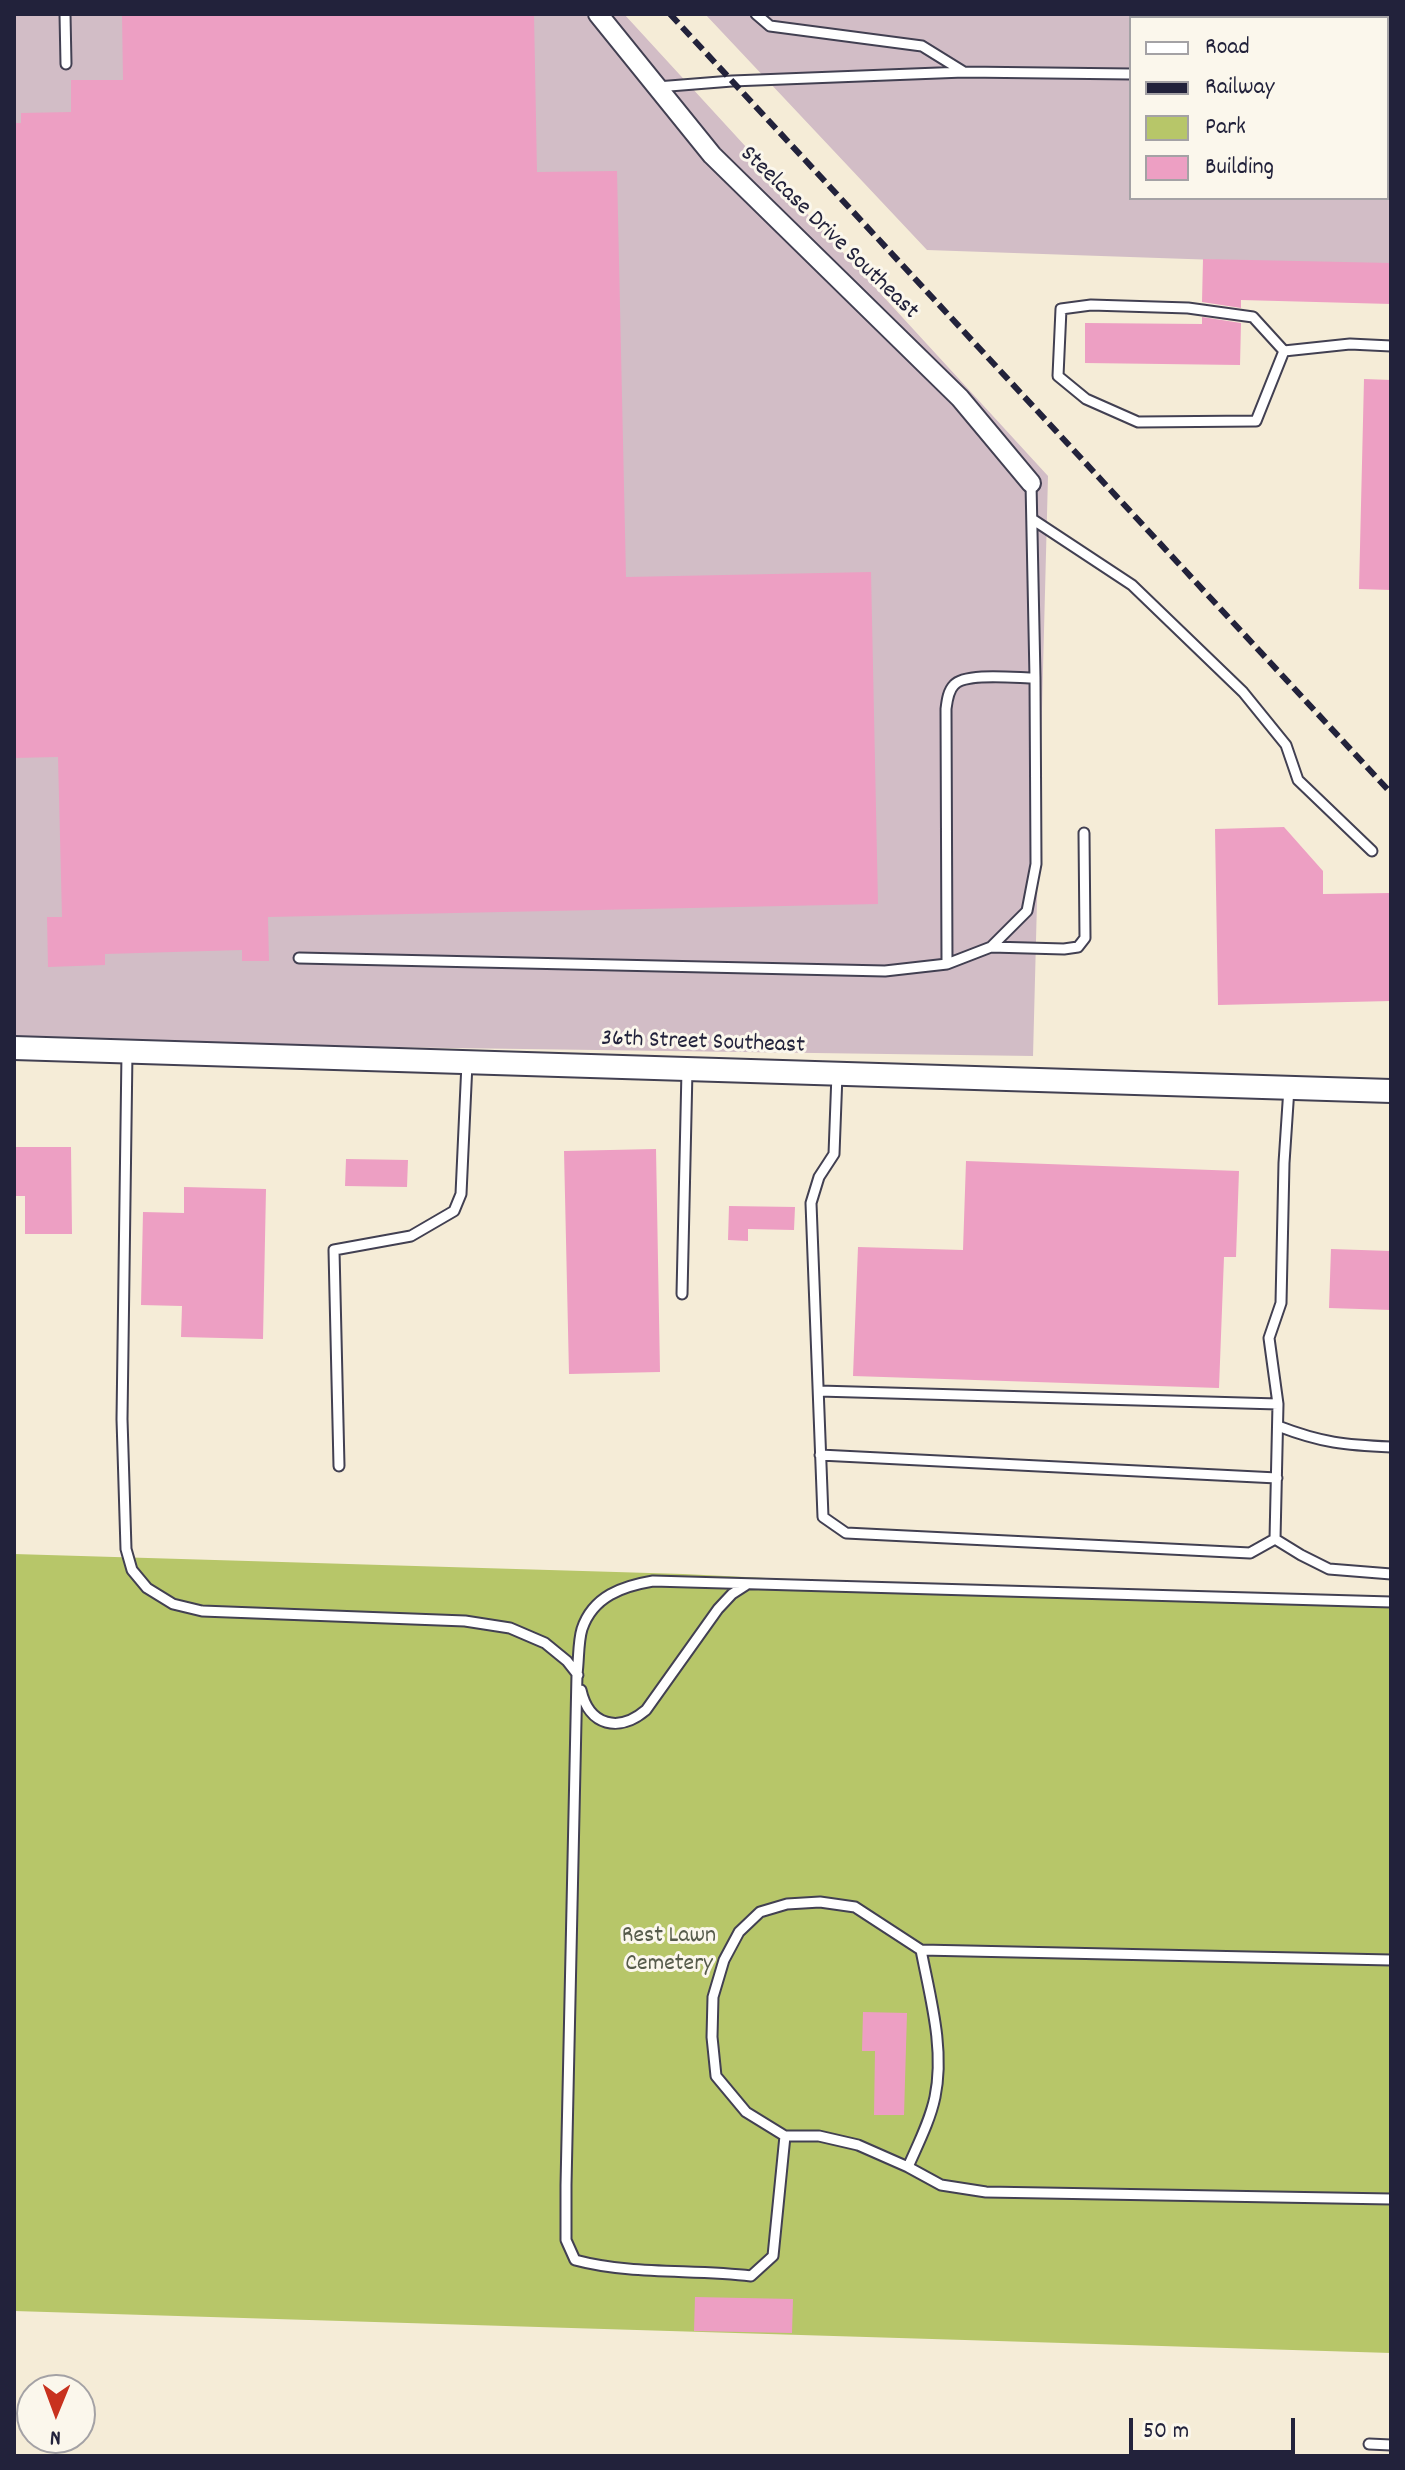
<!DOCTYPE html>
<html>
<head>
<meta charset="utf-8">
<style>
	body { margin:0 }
	#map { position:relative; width:1405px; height:2470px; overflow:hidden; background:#f5ecd7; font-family:Dekko,sans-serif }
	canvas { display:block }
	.frame { position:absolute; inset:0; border:16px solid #22223b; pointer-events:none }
	.legend { position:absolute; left:1129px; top:16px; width:260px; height:184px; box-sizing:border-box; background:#fbf7ec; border:2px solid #a4a2a5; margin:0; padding:10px 14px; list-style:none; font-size:24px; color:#22223b }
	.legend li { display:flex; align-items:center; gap:16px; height:40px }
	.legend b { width:40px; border:2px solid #a4a2a5 }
	.north { position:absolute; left:16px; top:2374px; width:80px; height:80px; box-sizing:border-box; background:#fbf7ec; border:2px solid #a4a2a5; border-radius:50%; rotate:181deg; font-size:22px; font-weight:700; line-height:32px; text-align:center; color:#22223b }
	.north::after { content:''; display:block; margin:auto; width:28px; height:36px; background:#c8321e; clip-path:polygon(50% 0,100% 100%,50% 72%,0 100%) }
	.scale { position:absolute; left:1129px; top:2418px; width:166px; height:36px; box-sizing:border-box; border:4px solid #22223b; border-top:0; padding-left:10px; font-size:24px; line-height:28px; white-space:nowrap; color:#22223b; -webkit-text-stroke:6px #fbf7ec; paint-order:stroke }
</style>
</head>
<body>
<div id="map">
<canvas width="1405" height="2470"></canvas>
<div class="frame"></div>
<ul class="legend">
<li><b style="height:10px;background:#fff"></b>Road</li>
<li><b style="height:10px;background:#22223b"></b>Railway</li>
<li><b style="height:22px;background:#b7c669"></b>Park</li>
<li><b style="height:22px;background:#ed9fc3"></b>Building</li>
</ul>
<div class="north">N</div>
<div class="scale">50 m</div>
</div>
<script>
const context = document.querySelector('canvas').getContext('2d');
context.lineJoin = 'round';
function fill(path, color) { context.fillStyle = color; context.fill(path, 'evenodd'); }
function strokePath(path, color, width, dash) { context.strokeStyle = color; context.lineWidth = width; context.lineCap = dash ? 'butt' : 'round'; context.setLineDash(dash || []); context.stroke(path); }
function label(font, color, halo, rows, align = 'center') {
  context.font = font + ' Dekko,sans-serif'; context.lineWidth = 6; context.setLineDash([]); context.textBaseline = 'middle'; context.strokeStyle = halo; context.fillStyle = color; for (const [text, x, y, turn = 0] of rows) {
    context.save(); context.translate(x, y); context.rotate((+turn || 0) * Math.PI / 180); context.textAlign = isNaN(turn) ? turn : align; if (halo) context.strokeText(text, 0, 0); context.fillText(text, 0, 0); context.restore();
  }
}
const industrial = new Path2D(`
	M14,14h610l424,462 -15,580 -1019,-14z
	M705,14h686v252l-464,-16zM1131,18h256v180h-256z`);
const green = new Path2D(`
	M14,1554l669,20 708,34v745l-1377,-42z`);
const building = new Path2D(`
	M122,14h412l3,158 80,-1 9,406 245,-5 7,332 -610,13 1,44h-27v-11l-137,4v11l-57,2 -1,-50h15l-4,-160 -44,1v-635h7v-10l50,-1v-32h52z
	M1203,259l188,4v41l-150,-4v8l-39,-6z
	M1202,317l39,6 -1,42 -155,-2v-40l117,1z
	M1364,379l27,1v210l-32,-1z
	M1284,827l39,44v23l68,-1v108l-173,4 -3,-176z
	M14,1147h57l1,87h-47v-38h-11z
	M656,1149l4,223 -91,2 -5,-223z
	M346,1159l62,1 -1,27 -62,-1z
	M966,1161l273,10 -3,86h-12l-5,131 -366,-12 5,-129 105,3z
	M184,1187l82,2 -3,150 -82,-2 1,-31 -41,-1 2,-93 41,1z
	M729,1206l66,1 -1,23 -46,-1v12l-20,-1z
	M1331,1249l60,2v59l-62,-2z
	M863,2012l44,1 -3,102h-30l1,-64h-13z
	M695,2297l98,2 -1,34 -98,-2z`);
const service = new Path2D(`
	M65,14l1,50
	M756,14l14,12 152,20 42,26 167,2
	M1387,77h4
	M657,87l75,-6 232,-9
	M1091,305l97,3 65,9 31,34 -28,70 -118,1 -52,-23 -28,-23 3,-67z
	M1284,351l66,-7 41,2
	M1032,519l100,66 111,107 43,53 12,35 74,71
	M991,947l73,2 14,-2 7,-9 -1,-105
	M299,958l586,13 62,-7 44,-17 36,-36 9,-47 -1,-186 -4,-195
	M947,964l-1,-255c1,-8 2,-18 8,-24 11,-13 63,-7 81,-7
	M127,1052l-5,367 4,130 6,21 15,18 26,16 29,7 263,10 45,7 35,15 22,18 11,14
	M837,1074l-3,80 -15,23 -8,26 12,314 23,16 404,20 25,-14 3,-135 -9,-66 12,-35 3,-140 5,-75
	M682,1294l5,-224
	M819,1391l459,13
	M1278,1426c44,17 67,19 113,21
	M820,1455l457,23
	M339,1466l-5,-216 77,-14 43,-25 7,-17 6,-131
	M1275,1539l26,16 28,14 62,5
	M581,1690c8,36 38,43 65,20l72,-101 14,-15 14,-9
	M921,1950l470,10
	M785,2136l-12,120 -22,20c-58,-7 -120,-1 -176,-16l-9,-20v-55l11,-511c2,-14 1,-32 5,-45 11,-33 41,-43 71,-48l738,21
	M908,2167c10,-23 22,-46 27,-70 10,-48 -5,-100 -14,-147l-66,-43 -35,-5 -33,2 -27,8 -21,20 -15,28 -11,37 -1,40 4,39 30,36 39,24h34l39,9 50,22 33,18 45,7 405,7
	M1369,2444l22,1`);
const minor = new Path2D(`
	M598,14l114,141 248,243 71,85`);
const tertiary = new Path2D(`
	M14,1048l1377,43`);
const rail = new Path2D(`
	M670,14l721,779`);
const streetNames = [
	["Steelcase Drive Southeast",828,234,44],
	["36th Street Southeast",703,1044,2]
];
const parkNames = [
	["Rest Lawn",669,1938],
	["Cemetery",669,1966]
];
fill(industrial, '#d2bdc6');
fill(green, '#b7c669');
fill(building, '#ed9fc3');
strokePath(service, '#424052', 13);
strokePath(minor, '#424052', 22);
strokePath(tertiary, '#424052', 26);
strokePath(service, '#fff', 9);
strokePath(minor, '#fff', 18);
strokePath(tertiary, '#fff', 22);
strokePath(rail, '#22223b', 6, [12, 6]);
label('24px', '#22223b', '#fbf7ec', streetNames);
label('24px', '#565b4b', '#fbf7ec', parkNames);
</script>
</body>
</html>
